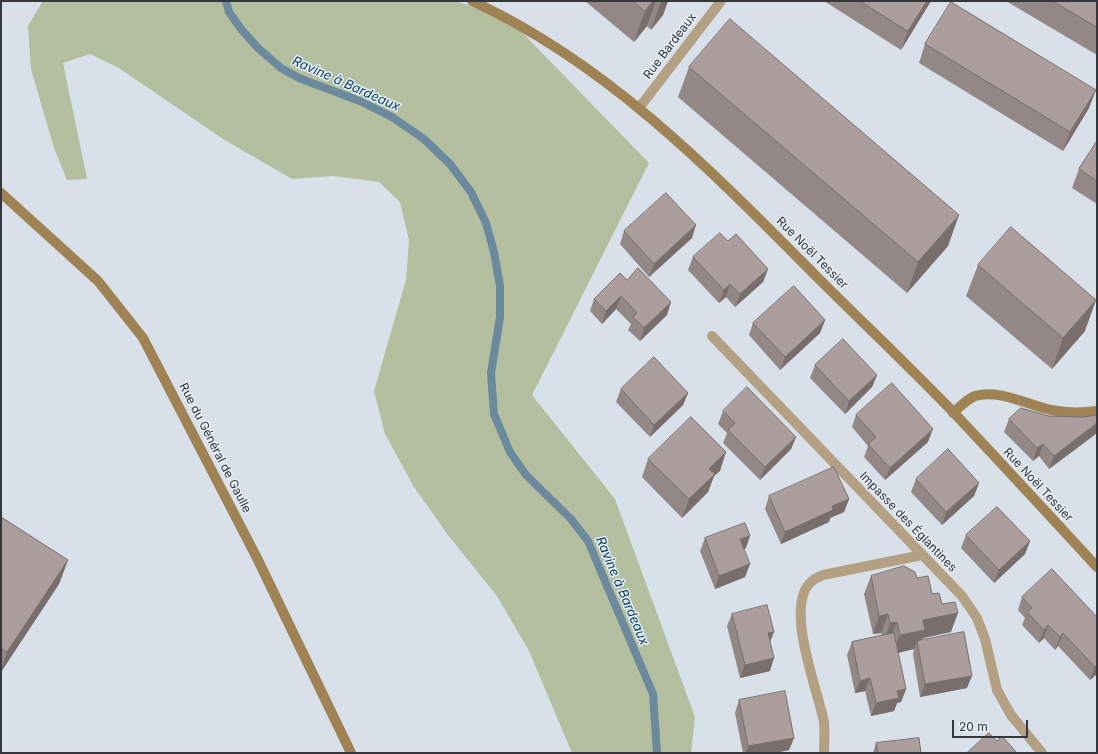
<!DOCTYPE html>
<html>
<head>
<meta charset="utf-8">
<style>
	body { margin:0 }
	#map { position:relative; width:1098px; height:754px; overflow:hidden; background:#d8e0e9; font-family:Inter,sans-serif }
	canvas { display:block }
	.frame { position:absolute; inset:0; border:2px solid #35383b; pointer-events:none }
	.scale { position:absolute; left:952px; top:720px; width:76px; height:18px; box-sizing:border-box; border:2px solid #35383b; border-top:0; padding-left:5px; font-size:12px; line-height:14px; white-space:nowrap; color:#35383b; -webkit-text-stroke:3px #e5edf6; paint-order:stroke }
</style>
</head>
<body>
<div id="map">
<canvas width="1098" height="754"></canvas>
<div class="frame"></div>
<div class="scale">20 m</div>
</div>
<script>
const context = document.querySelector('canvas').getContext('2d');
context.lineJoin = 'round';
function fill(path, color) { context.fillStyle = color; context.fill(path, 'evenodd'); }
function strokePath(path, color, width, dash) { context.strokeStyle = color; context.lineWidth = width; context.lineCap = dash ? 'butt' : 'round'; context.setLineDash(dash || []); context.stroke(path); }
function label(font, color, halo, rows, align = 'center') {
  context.font = font + ' Inter,sans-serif'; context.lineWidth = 3; context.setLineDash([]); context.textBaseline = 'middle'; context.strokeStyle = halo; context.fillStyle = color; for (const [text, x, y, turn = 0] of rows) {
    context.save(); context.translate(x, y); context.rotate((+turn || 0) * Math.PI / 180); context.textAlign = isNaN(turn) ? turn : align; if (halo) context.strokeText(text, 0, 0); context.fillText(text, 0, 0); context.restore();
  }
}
const green = new Path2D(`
	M43,1h413l55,20 138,142 -117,232 83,104 80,218 -4,36h-119l-43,-102 -32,-55 -49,-61 -34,-48 -29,-53 -11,-43 32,-111 3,-40 -9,-38 -21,-20 -46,-6 -41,3 -69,-40 -104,-71 -29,-14 -27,9 24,116 -20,1 -13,-32 -23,-79 -3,-43z`);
const stream = new Path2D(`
	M226,1l3,11 12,17 17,19 23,20 18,10 63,24 30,15 32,22 26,25 21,28 15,31 8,29 6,34v31l-9,56 3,41 16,38 16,23 45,44 17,22 65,153 4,59`);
const street = new Path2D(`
	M639,108l82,-107
	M712,336l250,260 15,22 8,21 12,51 14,25 31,38
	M824,753c0,-10 1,-21 0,-31 -6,-32 -41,-117 -12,-141 3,-3 7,-4 11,-6l99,-20`);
const secondary = new Path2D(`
	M472,1c135,62 241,171 344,275 46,46 94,91 139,138 48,51 95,102 142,153
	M1,193l97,88 45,57 114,220 94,195
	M953,413c7,-6 14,-14 22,-17 24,-7 53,9 76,14 15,3 31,3 46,1`);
const wall = new Path2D(`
	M585,1h83l-5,14 -12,15 -4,-4 -13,16z
	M824,1h107l-30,49z
	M1006,1h91v54z
	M925,44l164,64 -26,43 -144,-88z
	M689,67l259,179 -41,47 -229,-196z
	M1097,141v63l-25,-16 7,-19z
	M624,231l68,7 -43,39 -29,-33z
	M693,257l75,12 -5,13 -28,25 -9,-10 -7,6 -31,-33z
	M978,265l107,66 -33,38 -86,-73z
	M627,280l40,35 -27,26 -12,-11 3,-6 -15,-15 -14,15 -12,-13 4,-12z
	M825,320l-5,13 -40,37 -31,-35 4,-12z
	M815,365l62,10 -5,12 -27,27 -35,-36z
	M621,389l67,4 -5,12 -33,32 -34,-35z
	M723,411l73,26 -5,12 -31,31 -37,-37 4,-10 -9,-9z
	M856,415l72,27 -43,38 -21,-23 4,-11 -16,-19z
	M1049,416l48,17 -48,36 -10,-13 -6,5 -29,-29 5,-13z
	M648,459l72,12 -6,5 -6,16 -26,26 -40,-41z
	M916,479l63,4 -5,13 -32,29 -31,-33z
	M769,496l80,3 -5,13 -14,6 -1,4 -48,22 -16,-35z
	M1,517l67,43 -9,24 -58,88z
	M966,535l64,6 -5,13 -31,29 -33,-35z
	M705,538l41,10 -2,1 6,15 -5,13 -30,12 -15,-38z
	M871,576l46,2 25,26 9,28 -28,6 -1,2 45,48 -47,9 -7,-43 1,-5 -16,4 8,36 -5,13 -4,1 -3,8 -23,5 -6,-25 -10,2 -8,-38 5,-13 30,-6 -1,-3 -8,1 -9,-40z
	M1022,597l75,20v57l-7,6 -32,-34 -3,4 -11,-12 -5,5 -17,-18 3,-7 -7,-8z
	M732,614l42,18 -4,10v29l-30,7 -13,-52z
	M739,700l55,38 -5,12 -14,3h-32l-8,-40z
	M876,743l45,10h-48z`);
const shadedWall = new Path2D(`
	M653,1h3l-9,25 -13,16 11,-31z
	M661,1h7l-5,14 -12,15z
	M927,1h4l-30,49 7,-19z
	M1096,90l-7,18 -26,43 7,-19z
	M959,215l-11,31 -41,47 11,-31z
	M696,225l-4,13 -43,39 5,-13z
	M768,269l-5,13 -28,25 5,-13z
	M730,284l-4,13 -7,6 5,-13z
	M621,296l-5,13 -14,15 4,-13z
	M1096,300l-11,31 -33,38 11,-31z
	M671,302l-4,13 -27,26 4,-13z
	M825,320l-5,13 -40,37 5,-13z
	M877,375l-5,12 -27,27 4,-13z
	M688,393l-5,12 -33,32 4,-12z
	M1097,423v10l-48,36 5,-13z
	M933,429l-5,13 -43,38 5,-12z
	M796,437l-5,12 -31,31 5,-13z
	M1043,444l-4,12 -6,5 4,-13z
	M726,452l-6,19 -6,5 -6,16 -26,26 7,-19 20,-30z
	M979,483l-5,13 -32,29 4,-13z
	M849,499l-5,13 -14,6 -1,4 -48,22 4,-12 47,-26z
	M750,536l-4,12 -10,4 4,-13z
	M1030,541l-5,13 -31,29 5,-13z
	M68,560l-9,24 -58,88v-2l6,-18z
	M750,564l-5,13 -30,12 4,-13z
	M958,613l-7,19 -28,6 -4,10 -2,-7 -3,8 -21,5 7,-19 23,-15z
	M888,614l-7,19 -8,1 6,-18z
	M897,622l-7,18 -6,2 6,-19z
	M1048,625l-4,13 -5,5 5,-13z
	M774,632l-5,12 -1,-11z
	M1063,633l-5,13 -3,4 5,-13z
	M774,658l-4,13 -30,7 5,-13z
	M1097,665v9l-7,6 5,-13z
	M972,676l-5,12 -47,9 5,-13z
	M870,678l-5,13 -10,2 5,-12z
	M906,689l-5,13 -4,1 -3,8 -23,5 5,-13 21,-12z
	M794,738l-5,12 -14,3h-29l2,-7z`);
const building = new Path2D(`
	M633,1h20l-8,10z
	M860,1h67l-19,30z
	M1053,1h44v26z
	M951,2l145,88 -26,42 -145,-88z
	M730,19l229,196 -41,47 -229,-195z
	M1097,141v40l-18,-12z
	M666,193l30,32 -42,39 -30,-33z
	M1011,227l85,73 -33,38 -85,-73z
	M720,233l8,8 8,-7 32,35 -28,25 -10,-10 -6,6 -31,-33z
	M638,268l33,34 -27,26 -11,-11 4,-4 -16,-17 -15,15 -12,-12 26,-26 7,7z
	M794,286l31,34 -40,37 -32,-34z
	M843,339l34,36 -28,26 -34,-36z
	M654,357l34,36 -34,32 -33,-36z
	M892,383l41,46 -43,39 -22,-24 8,-7 -20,-22z
	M747,387l49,50 -31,30 -37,-37 7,-7 -12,-12z
	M1021,408l28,8 34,1 14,-2v8l-43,33 -11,-12 -6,4 -28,-29z
	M691,417l35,35 -17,17 6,5 -26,25 -41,-40z
	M948,449l31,34 -33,29 -30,-33z
	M834,467l15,32 -17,7 1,4 -48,22 -16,-36z
	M997,507l33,34 -31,29 -33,-35z
	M1,517l67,43 -61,92 -6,-4z
	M745,523l5,13 -10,3 10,25 -31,12 -14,-38z
	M904,566l11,6 2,6 11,-2 4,18 7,-1 3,11 13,-2 3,11 -35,7 2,10 -25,5 -3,-13 -7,1 -2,-9 -9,2 -8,-40z
	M1052,569l45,48v48l-2,2 -32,-34 -3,4 -12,-12 -4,5 -17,-18 5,-4 -10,-11z
	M767,605l7,27 -6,1 6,25 -29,7 -13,-51z
	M964,632l8,44 -47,8 -8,-43z
	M894,633l12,56 -9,2 2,7 -23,5 -6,-25 -10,3 -8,-39z
	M785,691l9,47 -46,8 -9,-46z
	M989,733l8,8 5,-5 15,17h-50z
	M919,738l2,15h-43l-2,-10z`);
const streetNames = [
	["Rue Bardeaux",670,46,-53],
	["Rue Noël Tessier",812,253,45],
	["Rue du Général de Gaulle",215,448,63],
	["Rue Noël Tessier",1038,485,47],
	["Impasse des Églantines",908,522,46]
];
const waterNames = [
	["Ravine à Bardeaux",346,84,24],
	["Ravine à Bardeaux",622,591,67]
];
fill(green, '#b3bf9f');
strokePath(stream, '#6b8a9e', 8);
strokePath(street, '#b4a183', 10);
strokePath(secondary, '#9f8354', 10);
fill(wall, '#938886');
fill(shadedWall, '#786f6d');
fill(building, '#ab9e9c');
strokePath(building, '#786f6d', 1);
label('12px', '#35383b', '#e5edf6', streetNames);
label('italic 13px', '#013f5d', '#e5edf6', waterNames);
</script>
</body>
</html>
